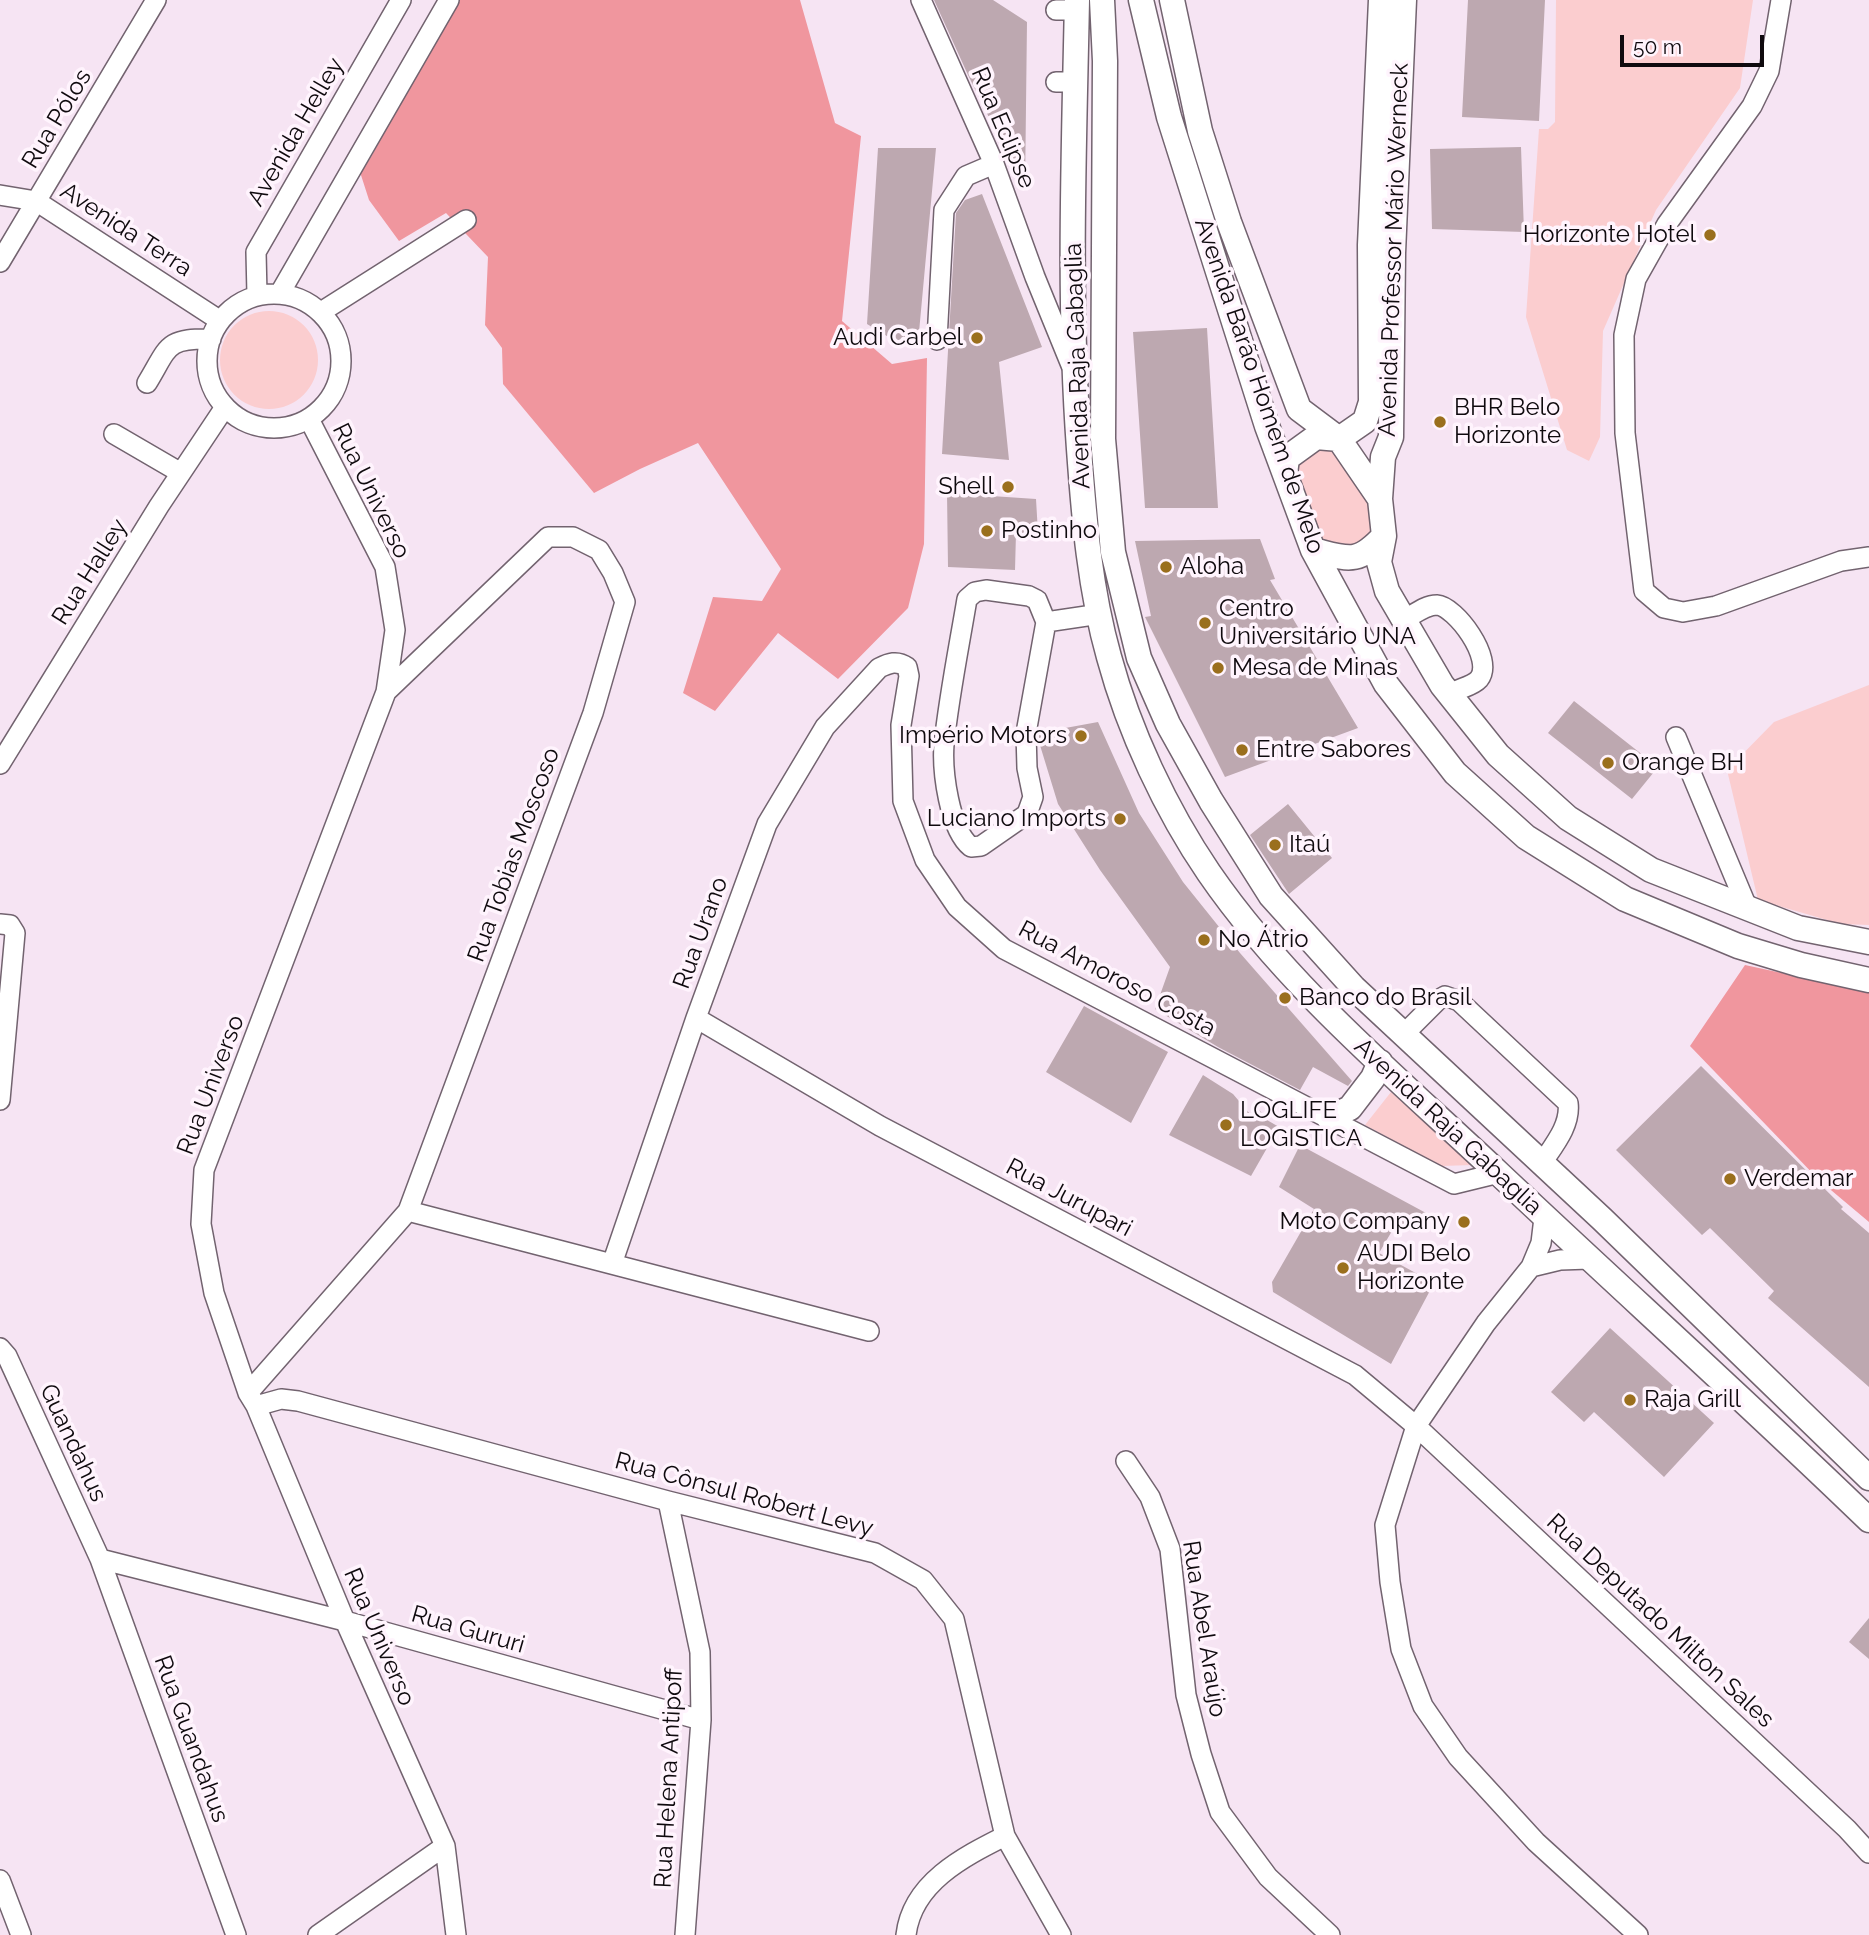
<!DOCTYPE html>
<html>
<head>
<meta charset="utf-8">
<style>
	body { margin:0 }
	#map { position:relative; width:1869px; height:1935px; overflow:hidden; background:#f6e4f3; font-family:Raleway,sans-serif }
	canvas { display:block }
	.scale { position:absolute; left:1620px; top:35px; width:144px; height:32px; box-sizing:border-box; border:4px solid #0f0a0e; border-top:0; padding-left:9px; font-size:21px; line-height:24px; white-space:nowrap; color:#0f0a0e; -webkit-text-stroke:5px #fff4fd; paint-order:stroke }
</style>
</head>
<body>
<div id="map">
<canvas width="1869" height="1935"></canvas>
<div class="scale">50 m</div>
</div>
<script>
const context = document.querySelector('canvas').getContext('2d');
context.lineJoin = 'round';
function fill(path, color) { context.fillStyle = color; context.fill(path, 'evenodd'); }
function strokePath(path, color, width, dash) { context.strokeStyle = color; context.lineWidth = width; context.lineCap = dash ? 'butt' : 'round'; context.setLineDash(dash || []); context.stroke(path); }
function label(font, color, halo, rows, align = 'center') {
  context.font = font + ' Raleway,sans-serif'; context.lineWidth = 7; context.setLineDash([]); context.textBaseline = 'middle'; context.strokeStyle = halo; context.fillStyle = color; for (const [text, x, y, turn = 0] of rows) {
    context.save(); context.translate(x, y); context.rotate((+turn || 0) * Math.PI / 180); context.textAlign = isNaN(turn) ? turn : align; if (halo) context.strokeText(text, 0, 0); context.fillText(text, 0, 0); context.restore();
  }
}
const green = new Path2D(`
	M1556,0h197l-13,88 -84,122 -53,121 -3,106 -11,24 -22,-11 -41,-133 13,-188h9l7,-7z
	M220 360a49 49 0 1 1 98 0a49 49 0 1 1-98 0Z
	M1328,447l11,7 31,53 4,19 -3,9 -16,15c-13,-1 -26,-2 -35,-13 -6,-7 -24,-69 -21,-77 5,-11 19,-11 29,-13z
	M1869,685v240l-28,-1 -83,-24 -31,-130 47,-48z
	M1391,1092l82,73 -32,1 -76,-41z`);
const forest = new Path2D(`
	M456,0h344l35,123 26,13 -19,185 50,43 35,-6 -3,186 -16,64 -70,71 -60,-46 -63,78 -32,-18 30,-96 49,4 19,-32 -83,-126 -58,26 -46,24 -91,-109 -1,-36 -17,-23 3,-68 -42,-44 -47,28 -30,-41 -9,-28 11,-15z
	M1745,965l124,27v230l-50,-42 -129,-134z`);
const building = new Path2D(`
	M934,0h59l34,22 -2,168 -57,-115z
	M1468,0h77l-6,121 -77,-4z
	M1521,147l3,85 -92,-3 -2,-80z
	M878,148h58l-18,195 -18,1 -33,-20z
	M982,194l60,153 -43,15 10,98 -67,-6 14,-241 9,-13z
	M1207,328l11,180h-73l-12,-176z
	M947,493l89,6 2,34h-22l-1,37 -67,-3z
	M1260,539l15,40 -5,1 88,148 -133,49 -80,-160 6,-1 -16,-75z
	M1574,701l84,66 -26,32 -84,-66z
	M1098,722l41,91 44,69 57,71 112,128 -4,5 -35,-19 -13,23 -82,-43 -63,-38 15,-42 -70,-97 -42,-66 -19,-62 -1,-9z
	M1288,804l44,54 -43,36 -39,-59z
	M1084,1006l84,46 -37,71 -85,-51z
	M1701,1066l142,141 -2,2 28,24v154l-101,-89 6,-7 -64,-63 -8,7 -86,-85z
	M1203,1075l30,19 17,20 7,-7 10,13 12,7 -28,49 -82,-41z
	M1300,1145l126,68 -34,18 -13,22 55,30 -43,81 -118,-72 -1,-10 42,-73 -35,-22z
	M1610,1328l104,95 -50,54 -70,-65 -10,10 -33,-30z
	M1869,1618v41l-20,-17z`);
const minor = new Path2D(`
	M921,0l73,164 41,113 36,88
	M1781,0l-12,71 -17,35 -85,118 -31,55 -12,56 1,98 19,158 20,17 19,4 33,-6 125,-45 28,-4
	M1056,10h20
	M1056,82h19
	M0,195l36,6 183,119
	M0,262l156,-262
	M280,293l169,-293
	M207 361a67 67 0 1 1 134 0a67 67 0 1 1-134 0Z
	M257,295l-1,-43 145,-252
	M321,312l145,-92
	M937,340l7,-130 22,-34 28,-12
	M147,383c22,-36 18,-45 64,-44
	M309,419l76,148 10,63 -9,62 -182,478 -3,54 13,69 34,100 8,13 89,215 100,225 11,89
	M114,434l67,39
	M986,590l43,6 8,4 9,22 -20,111 1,35 6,29 -6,17 -46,32 -10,1c-22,-18 -29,-76 -27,-103 5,-48 15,-97 23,-145l8,-7z
	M1402,621c12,-6 22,-16 35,-16 18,1 58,54 42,74 -7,8 -21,9 -29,15
	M1046,622l54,-8
	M1676,737l71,170
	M0,764l159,-258 66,-99
	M0,924l10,1 5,8 -15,167
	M696,1018l184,108 475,249 61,51 431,403 22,24
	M1404,1034l34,-34 7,-4 14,5 109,102c3,22 -14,42 -26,60
	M408,1211l461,120
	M1544,1218l-3,25 -10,24 -45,56 -70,103 -31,99 5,57 11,67 22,57 35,51 78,85 102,93
	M612,1264l84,-246 71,-194 58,-97 54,-59c10,-5 18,-8 28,-1l2,9 -8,49 2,76 22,59 32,47 47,42 450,235 45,-11
	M1531,1267l29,-7 29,-1
	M0,1348l7,8 93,203 136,376
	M248,1393l160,-182 185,-498 32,-111 -12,-29 -14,-23 -26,-13h-25l-162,155
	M256,1406l25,-7 17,2 370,100 207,52 48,27 31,39 51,217 56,99
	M1126,1461l24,36 20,52 16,146 15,59 19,58 48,65 62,58
	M668,1501l32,151 1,68 -16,215
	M100,1559l245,62 356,99
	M0,1880l21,55
	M318,1935l127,-89
	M906,1935c6,-52 57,-78 99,-99`);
const major = new Path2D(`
	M1077,0c-3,150 -9,299 2,449 5,70 11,141 30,208 20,74 57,153 100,216 77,112 187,204 285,296 125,118 252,232 375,351
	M1102,0l3,61 -2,378 10,113 26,106 29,66 43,77 60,95 83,92 248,231 267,259
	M1141,0l28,117 98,309 46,124 73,134 69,89 71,64 99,62 113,47 63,19 68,15
	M1172,0l28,131 29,91 70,187 40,30 41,60 4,37 -5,26 8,29 55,94 56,70 70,63 83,52 147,58 71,14
	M1339,439l26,-18 6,-19 -1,-157 11,-245
	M1285,474l2,-16 29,-21 23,2
	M1380,499l3,-42 8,-20 2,-184 11,-253
	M1313,550c36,9 44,15 71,-14
	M1329,1118l21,-10 23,-30 7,-16`);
const markers = [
	[1710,235,7,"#9a6f1d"],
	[977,338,7,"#9a6f1d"],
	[1440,422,7,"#9a6f1d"],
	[1008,487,7,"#9a6f1d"],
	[987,531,7,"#9a6f1d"],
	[1166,567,7,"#9a6f1d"],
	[1205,623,7,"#9a6f1d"],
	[1218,668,7,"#9a6f1d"],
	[1081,736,7,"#9a6f1d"],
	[1242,750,7,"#9a6f1d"],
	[1608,763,7,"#9a6f1d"],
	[1120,819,7,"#9a6f1d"],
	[1275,845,7,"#9a6f1d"],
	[1204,940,7,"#9a6f1d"],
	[1285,998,7,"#9a6f1d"],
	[1226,1125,7,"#9a6f1d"],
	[1730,1179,7,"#9a6f1d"],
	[1464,1222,7,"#9a6f1d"],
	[1343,1268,7,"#9a6f1d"],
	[1630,1400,7,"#9a6f1d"]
];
const streetNames = [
	["Rua Pólos",57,119,-59],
	["Rua Eclipse",1003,128,67],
	["Avenida Helley",296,132,-60],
	["Avenida Terra",126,230,33],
	["Avenida Professor Mário Werneck",1394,250,-88],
	["Avenida Raja Gabaglia",1078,366,-92],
	["Avenida Barão Homem de Melo",1259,386,71],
	["Rua Universo",371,491,64],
	["Rua Halley",90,572,-58],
	["Rua Tobias Moscoso",514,855,-70],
	["Rua Urano",701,933,-70],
	["Rua Amoroso Costa",1117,979,28],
	["Rua Universo",211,1085,-69],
	["Avenida Raja Gabaglia",1448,1127,43],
	["Rua Jurupari",1069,1198,28],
	["Guandahus",73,1443,65],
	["Rua Cônsul Robert Levy",744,1495,15],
	["Rua Deputado Milton Sales",1660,1621,43],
	["Rua Abel Araújo",1204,1629,81],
	["Rua Gururi",468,1630,16],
	["Rua Universo",379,1637,67],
	["Rua Guandahus",191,1739,70],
	["Rua Helena Antipoff",669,1778,-87]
];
const poiNames = [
	["Horizonte Hotel",1696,235,"right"],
	["Audi Carbel",963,338,"right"],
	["BHR Belo",1454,408],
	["Horizonte",1454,436],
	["Shell",994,487,"right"],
	["Postinho",1001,531],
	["Aloha",1180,567],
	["Centro",1219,609],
	["Universitário UNA",1219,637],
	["Mesa de Minas",1232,668],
	["Império Motors",1067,736,"right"],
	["Entre Sabores",1256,750],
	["Orange BH",1622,763],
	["Luciano Imports",1106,819,"right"],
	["Itaú",1289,845],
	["No Átrio",1218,940],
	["Banco do Brasil",1299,998],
	["LOGLIFE",1240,1111],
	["LOGISTICA",1240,1139],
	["Verdemar",1744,1179],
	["Moto Company",1450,1222,"right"],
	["AUDI Belo",1357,1254],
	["Horizonte",1357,1282],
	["Raja Grill",1644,1400]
];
fill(green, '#fbcdcf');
fill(forest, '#f0969e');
fill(building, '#bda8b0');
strokePath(minor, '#72636f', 22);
strokePath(major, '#72636f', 27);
strokePath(minor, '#fff', 19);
strokePath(major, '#fff', 24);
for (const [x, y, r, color] of markers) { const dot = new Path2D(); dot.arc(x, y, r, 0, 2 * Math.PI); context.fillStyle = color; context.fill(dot); strokePath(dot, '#fff4fd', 2.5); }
label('24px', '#0f0a0e', '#fff4fd', streetNames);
label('24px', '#0f0a0e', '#fff4fd', poiNames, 'left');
</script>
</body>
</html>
